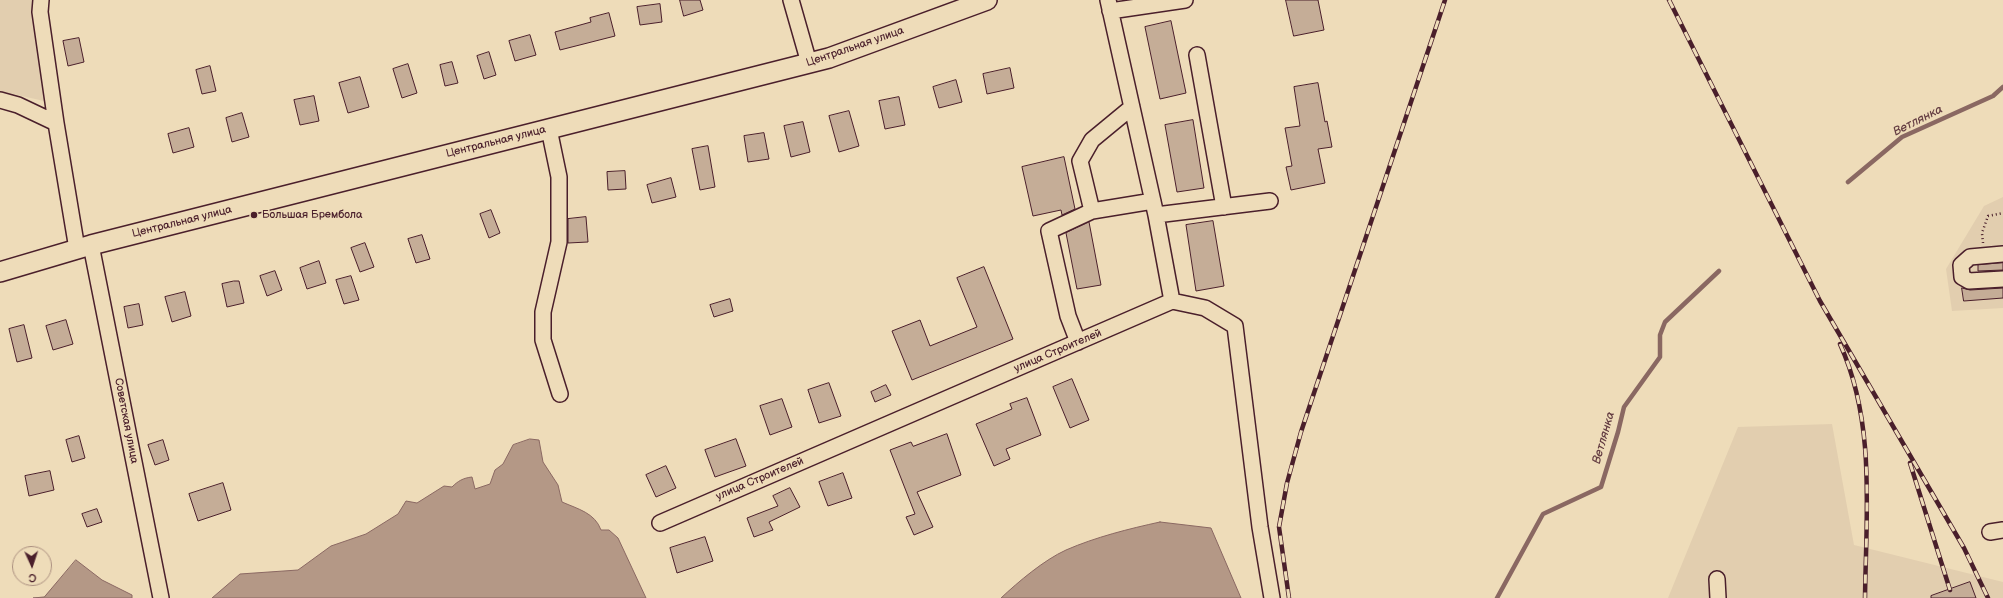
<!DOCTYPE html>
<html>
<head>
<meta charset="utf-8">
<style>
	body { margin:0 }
	#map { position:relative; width:2003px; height:598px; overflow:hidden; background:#eedcb9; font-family:"Balsamiq Sans",sans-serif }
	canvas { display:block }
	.north { position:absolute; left:12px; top:546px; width:40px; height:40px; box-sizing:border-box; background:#eedcb9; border:1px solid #ac9080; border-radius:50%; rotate:177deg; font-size:11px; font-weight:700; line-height:16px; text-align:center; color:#4a1f2b }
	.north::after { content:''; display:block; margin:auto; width:14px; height:18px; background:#4a1f2b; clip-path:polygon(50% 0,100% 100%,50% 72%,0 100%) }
</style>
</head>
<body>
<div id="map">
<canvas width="2003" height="598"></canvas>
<div class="north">С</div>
</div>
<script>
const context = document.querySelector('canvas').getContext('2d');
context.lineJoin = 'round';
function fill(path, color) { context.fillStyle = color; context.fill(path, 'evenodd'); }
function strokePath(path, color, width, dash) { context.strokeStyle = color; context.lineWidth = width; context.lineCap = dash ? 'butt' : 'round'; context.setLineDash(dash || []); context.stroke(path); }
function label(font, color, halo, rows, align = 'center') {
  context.font = font + ' "Balsamiq Sans",sans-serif'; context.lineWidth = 3; context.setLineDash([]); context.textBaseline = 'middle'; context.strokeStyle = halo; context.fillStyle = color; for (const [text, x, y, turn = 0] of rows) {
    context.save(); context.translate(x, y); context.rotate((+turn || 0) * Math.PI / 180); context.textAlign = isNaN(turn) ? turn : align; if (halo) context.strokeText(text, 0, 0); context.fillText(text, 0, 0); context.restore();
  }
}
const built = new Path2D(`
	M0,0h38l6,101 -44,-10z
	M2003,197v111l-51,3 -6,-42 38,-63z
	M1832,424l22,121 149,37v16h-335l70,-171z`);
const water = new Path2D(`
	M530,439l9,1 4,22 15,23 4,17c16,7 33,11 39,28h8l9,8 28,60h-434l28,-24 58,-4 33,-24 35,-12 32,-20 8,-13 11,2 27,-17 8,1c6,-6 11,-9 20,-10l3,12 15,-5 5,-14 8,-6 10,-19z
	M1160,522l51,6 30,70h-240c17,-16 43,-38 65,-48 30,-13 62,-21 94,-28z
	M76,560l26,20 30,15v3h-99l11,-1z`);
const stream = new Path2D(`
	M1848,182l54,-45 91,-41 10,-9
	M1497,598l46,-84 58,-27 17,-55 6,-25 36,-50v-22l5,-13 54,-51`);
const building = new Path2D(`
	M680,0h20l3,10 -19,6z
	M1286,0h32l6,30 -30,6z
	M660,4l2,18 -22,3 -3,-18z
	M609,13l6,23 -55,14 -5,-18 36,-10 -1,-4z
	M1171,21l15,72 -26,6 -15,-72z
	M530,35l6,20 -21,6 -6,-20z
	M79,38l5,24 -16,4 -5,-25z
	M489,52l7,23 -12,4 -7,-23z
	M452,62l6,21 -13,3 -5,-21z
	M408,64l9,29 -15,5 -9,-29z
	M210,66l6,25 -14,3 -6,-24z
	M1010,68l4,20 -27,6 -4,-20z
	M360,77l9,30 -21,6 -9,-30z
	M956,80l6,22 -23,6 -6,-21z
	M1318,83l7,39 2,-1 5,26 -14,2 7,34 -34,7 -5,-23 6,-1 -7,-38 15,-2 -6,-39z
	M314,96l5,25 -19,4 -6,-25z
	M899,97l6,28 -20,4 -6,-28z
	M849,111l10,35 -20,6 -10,-36z
	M242,113l7,24 -17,5 -6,-24z
	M1193,120l11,68 -27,4 -12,-67z
	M803,122l7,30 -19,5 -7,-31z
	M189,128l5,19 -21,6 -5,-19z
	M764,133l5,26 -21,3 -4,-26z
	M708,146l7,41 -15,3 -8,-41z
	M1064,157l11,52 -13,6 -1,-5 -28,6 -11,-49z
	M625,171l1,18 -18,1 -1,-18z
	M671,178l5,19 -24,6 -5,-18z
	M491,210l9,23 -11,5 -9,-24z
	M586,217l2,25 -20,1v-24z
	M1213,221l11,65 -28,5 -10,-66z
	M1089,222l12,63 -24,4 -11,-56z
	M422,235l8,24 -14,4 -8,-24z
	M365,243l9,24 -14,5 -9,-24z
	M319,261l7,22 -19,6 -7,-21z
	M2003,263v7l-25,1v-6z
	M984,267l29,72 -101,41 -20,-49 28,-11 10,26 47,-19 -20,-49z
	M275,271l7,19 -15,6 -7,-20z
	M351,276l8,24 -15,4 -8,-24z
	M234,281h5l5,22 -17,4 -5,-23z
	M1962,288l8,2 33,-2v10l-39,3z
	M185,292l6,24 -19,6 -7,-25z
	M730,299l3,12 -19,6 -4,-12z
	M139,304l4,21 -15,3 -4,-21z
	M66,320l7,24 -20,6 -7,-24z
	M24,325l8,33 -15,4 -8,-33z
	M1072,379l17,41 -19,8 -17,-41z
	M829,383l12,33 -22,7 -11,-33z
	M886,385l5,10 -16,7 -4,-10z
	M1027,398l14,37 -35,14 4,10 -16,7 -18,-42 36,-15 -2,-5z
	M782,399l10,28 -22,8 -10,-29z
	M947,434l14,41 -44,17 16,35 -19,8 -8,-18 9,-3 -25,-64 21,-8 2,4z
	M79,436l6,22 -13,4 -6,-22z
	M736,439l10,27 -31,11 -10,-27z
	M163,440l6,20 -14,5 -7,-20z
	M666,466l10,22 -20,9 -10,-22z
	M50,471l4,19 -25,6 -4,-20z
	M843,473l9,25 -24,8 -9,-24z
	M223,483l8,27 -33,11 -9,-27z
	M790,488l10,19 -31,15 4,8 -19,7 -7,-19 31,-12 -5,-10z
	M97,509l5,13 -15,5 -5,-13z
	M705,537l8,24 -36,12 -7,-25z
	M1970,582l6,16h-45v-2z`);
const path = new Path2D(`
	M1983,243l-1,-10 6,-17 15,-3`);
const minor = new Path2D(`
	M41,0l-1,12 16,111
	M791,0l18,63
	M1110,11l75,-11
	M1197,55l27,152
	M0,100l18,5 38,18 21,126
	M1132,107l-40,33 -12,21 12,50 61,-10
	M549,129l10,48v65l-16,70v28l17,54
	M1156,215l114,-14
	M91,245l70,353
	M2003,254l-33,3 -9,8 1,12 7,4 34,-2
	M1172,301l33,7 30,18 25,201 12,71
	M1078,342l-10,-26 -19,-85 43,-20
	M660,523l512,-222 -16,-86 -48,-215
	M1990,532l13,-2
	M1717,579l1,19`);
const major = new Path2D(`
	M0,272l91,-27 738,-187 158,-58`);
const rail = new Path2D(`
	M1669,0l151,301 144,247 24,50
	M1840,344c36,79 26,169 25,254
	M1910,463l40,127
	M1289,598l-10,-71 8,-44 14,-51 144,-432`);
const markers = [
	[254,215,4,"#4a1f2b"]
];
const streetNames = [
	["Центральная улица",855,47,-19],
	["Центральная улица",496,142,-14],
	["Центральная улица",182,222,-14],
	["улица Строителей",1058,351,-23],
	["Советская улица",126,421,79],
	["улица Строителей",760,479,-23]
];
const poiNames = [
	["Большая Брембола",262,215]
];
const waterNames = [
	["Ветлянка",1918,121,-27],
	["Ветлянка",1604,438,-74]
];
fill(built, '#e2ceaf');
fill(water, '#b49886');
strokePath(water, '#8a6862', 1);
strokePath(stream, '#8a6862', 4.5);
fill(building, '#c5ad97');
strokePath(building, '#4a1f2b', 1);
strokePath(minor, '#4a1f2b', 18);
strokePath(major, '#4a1f2b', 22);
strokePath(path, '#4a1f2b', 2.5, [1, 3]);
strokePath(minor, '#eedcb9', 15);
strokePath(major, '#eedcb9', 19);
strokePath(rail, '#4a1f2b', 4.5);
strokePath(rail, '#eedcb9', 3, [9]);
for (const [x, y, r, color] of markers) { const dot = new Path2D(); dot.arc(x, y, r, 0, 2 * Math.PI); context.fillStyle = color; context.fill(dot); strokePath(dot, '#eedcb9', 1.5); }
label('11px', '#4a1f2b', '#eedcb9', streetNames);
label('11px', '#4a1f2b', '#eedcb9', poiNames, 'left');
label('italic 12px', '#643d42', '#eedcb9', waterNames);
</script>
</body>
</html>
